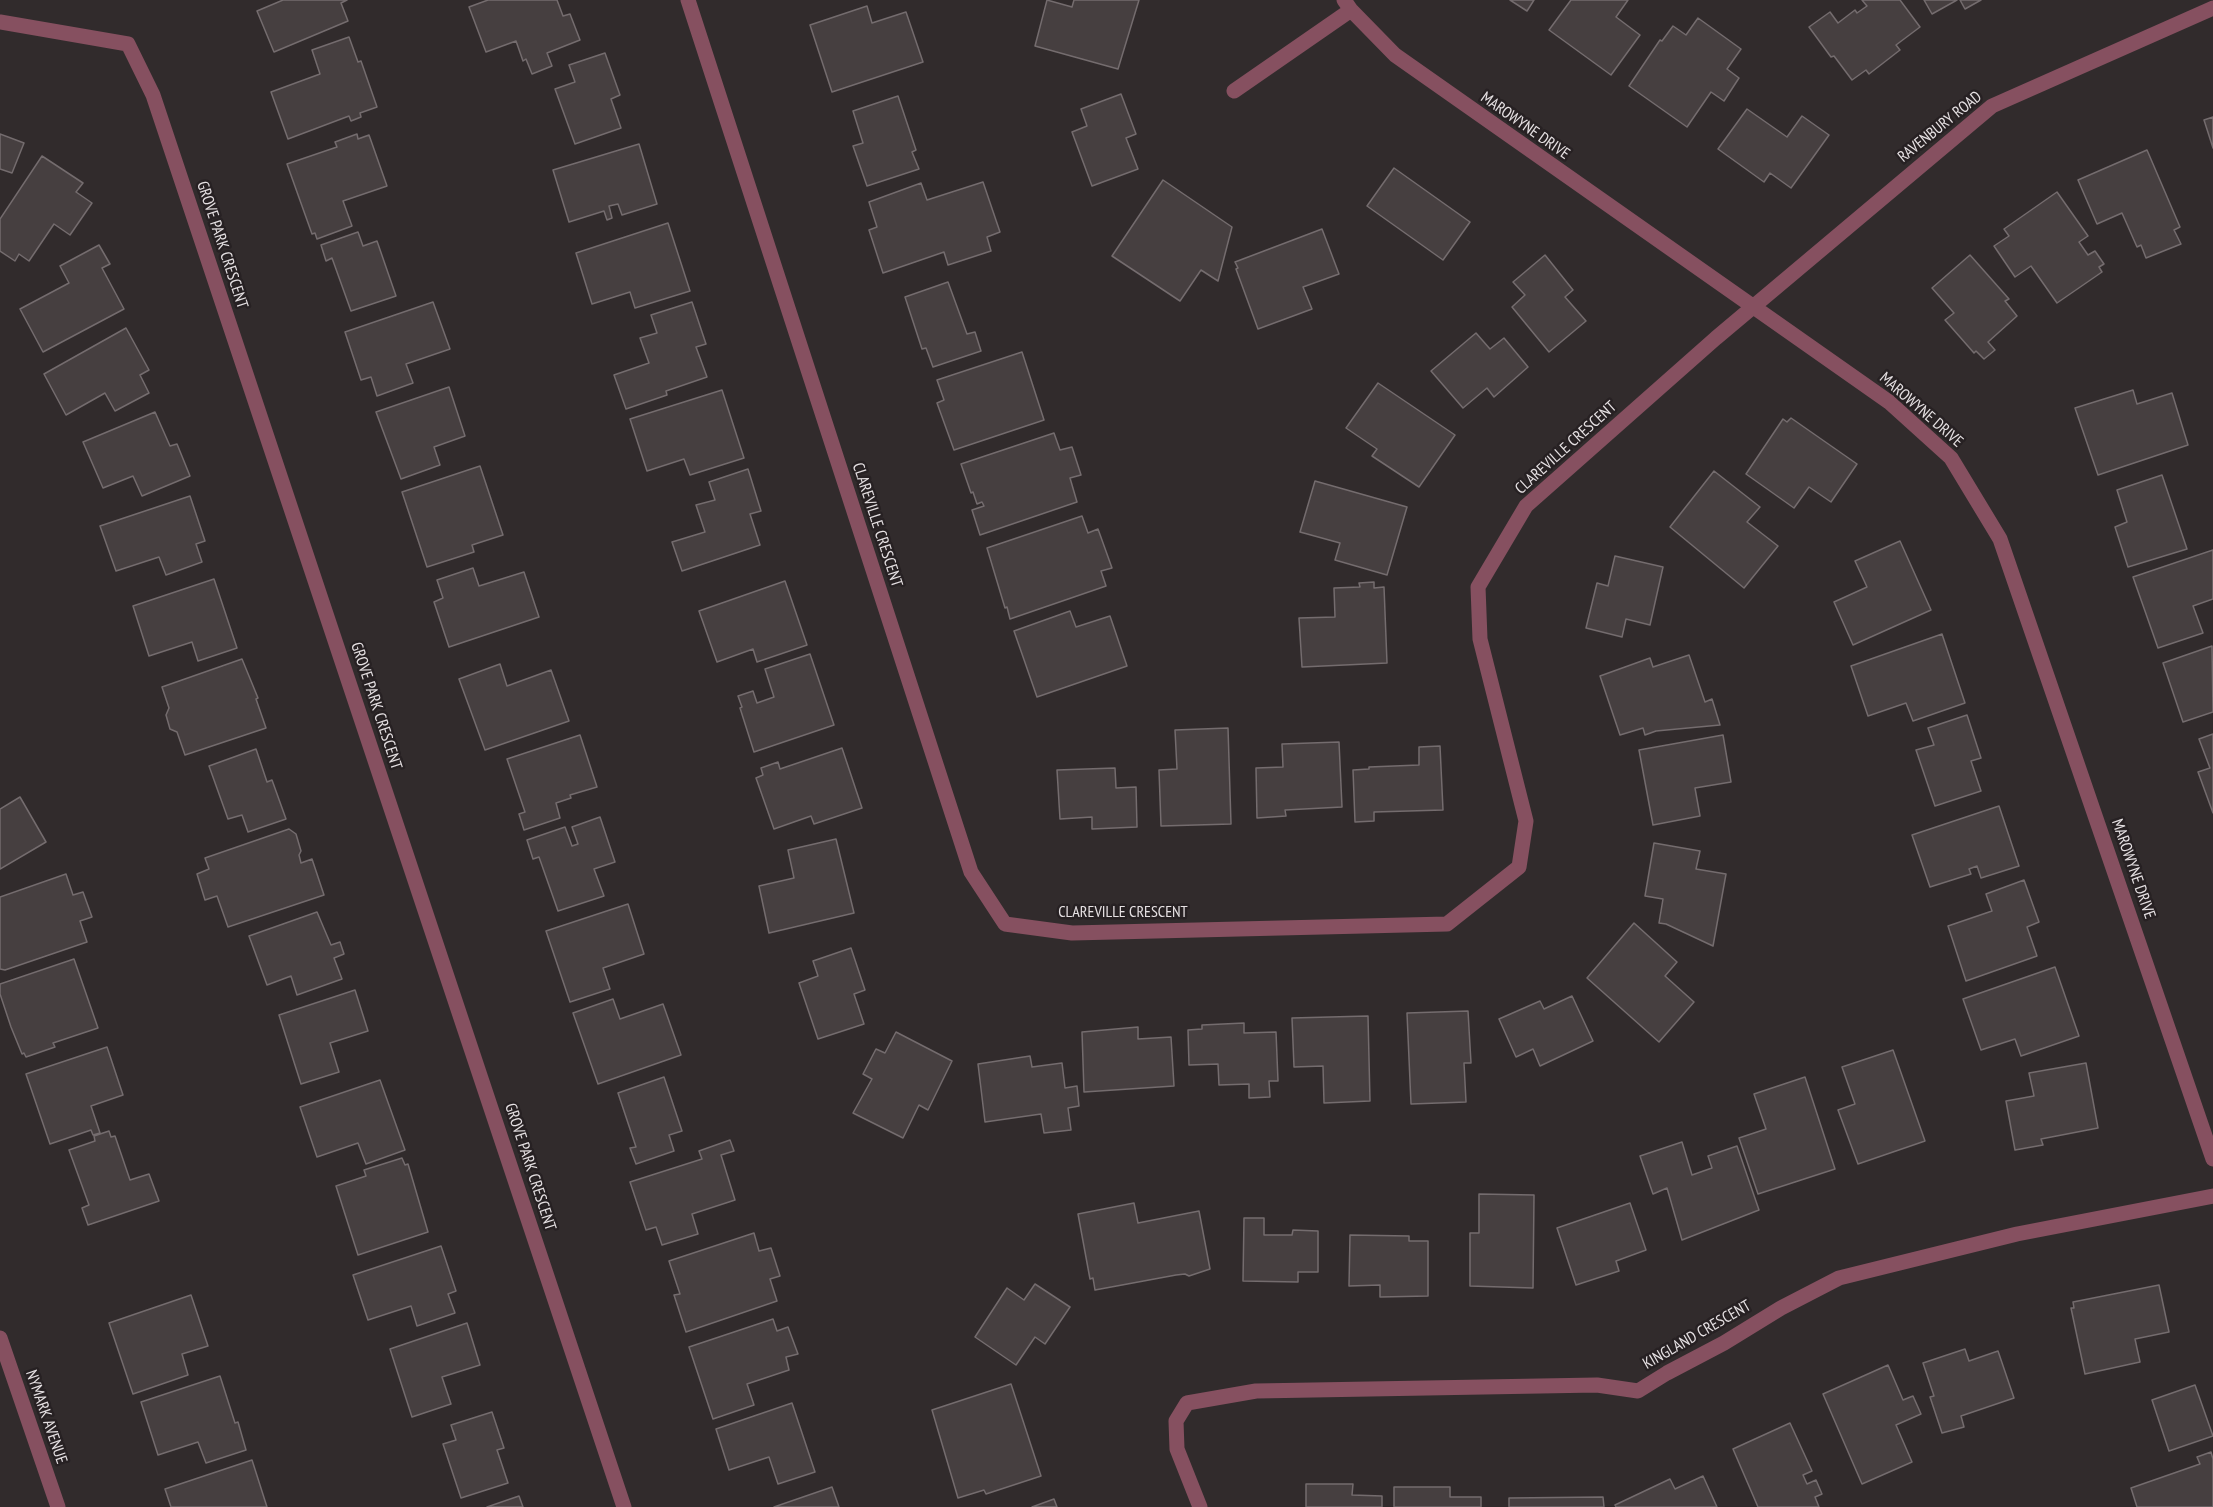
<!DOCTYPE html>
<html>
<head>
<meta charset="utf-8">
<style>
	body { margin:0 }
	canvas { display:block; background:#312b2c }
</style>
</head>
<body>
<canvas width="2213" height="1507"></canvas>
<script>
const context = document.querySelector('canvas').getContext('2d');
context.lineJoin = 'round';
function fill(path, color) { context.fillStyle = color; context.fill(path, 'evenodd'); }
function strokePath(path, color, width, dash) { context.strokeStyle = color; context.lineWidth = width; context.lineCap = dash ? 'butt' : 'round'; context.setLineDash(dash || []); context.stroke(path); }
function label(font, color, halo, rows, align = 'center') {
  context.font = font + ' "PT Sans Narrow",sans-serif'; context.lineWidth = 5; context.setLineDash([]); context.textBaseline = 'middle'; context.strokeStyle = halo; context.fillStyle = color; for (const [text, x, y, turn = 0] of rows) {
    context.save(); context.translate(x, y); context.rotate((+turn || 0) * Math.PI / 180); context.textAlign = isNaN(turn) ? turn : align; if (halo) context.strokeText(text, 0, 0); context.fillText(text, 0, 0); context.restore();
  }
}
const building = new Path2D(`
	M283,0h64l-6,3 7,18 -74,31 -17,-41z
	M488,0h69l6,16 7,-2 10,26 -33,13 5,13 -20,8 -6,-15 -3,2 -7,-20 -30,11 -17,-45z
	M1047,0l25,7 2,-7h65l-21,69 -83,-23z
	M1510,0h24l-7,11z
	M1571,0h57l-12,17 24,18 -29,40 -62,-45z
	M1862,0h38l20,27 -24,18 4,5 -31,24 -3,-4 -14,10 -18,-24 -3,1 -22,-30 21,-15 8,11 17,-13 2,3 10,-7z
	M1924,0h33l-25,14z
	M1960,0h21l-16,9z
	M867,6l5,17 34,-11 17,50 -91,30 -22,-67z
	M1698,18l43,31 -14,20 12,9 -15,23 -13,-9 -24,35 -58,-41 31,-46 2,1 11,-15 13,9z
	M349,37l9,25 3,-1 16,46 -17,6 1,4 -10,4 -2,-5 -61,23 -17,-47 49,-18 -8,-24z
	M605,53l15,42 -9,4 10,29 -46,16 -20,-55 20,-7 -6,-17z
	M1121,94l15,40 -10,4 12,31 -46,17 -20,-54 15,-6 -6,-17z
	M898,96l18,54 -4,2 7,17 -52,17 -14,-40 10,-3 -10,-32z
	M1747,109l40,28 15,-21 27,19 -38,53 -21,-15 -6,9 -46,-33z
	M2213,117v31l-9,-28z
	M0,134l24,9 -12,30 -12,-4z
	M357,134l1,5 11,-4 18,51 -44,15 9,25 -35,13 -2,-6 -3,1 -25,-70 50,-17 -2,-5z
	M639,144l18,60 -35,11 -4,-11 -9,2 3,12 -5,2 -3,-9 -35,11 -16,-52z
	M2147,150l33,77 -6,3 7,14 -35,14 -5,-13 -4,2 -15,-34 -25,11 -19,-44z
	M42,156l41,27 -7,9 16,11 -22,32 -16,-11 -25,37 -10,-7 -4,7 -15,-10v-32z
	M1394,168l76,54 -27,38 -76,-54z
	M1163,180l69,47 -14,54 -17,-11 -21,31 -68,-45z
	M983,182l17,50 -13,5 4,14 -43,14 -4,-13 -61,21 -14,-43 8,-3 -8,-25 52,-19 6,17z
	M2057,192l31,44 -9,6 9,13 7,-4 9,13 -5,3 3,5 -45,31 -26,-37 -16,11 -21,-31 15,-10 -5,-7z
	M668,223l22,68 -55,17 -5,-16 -38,12 -16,-51z
	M1322,229l17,45 -36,13 9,22 -54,20 -22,-60 2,-1 -3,-6z
	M358,232l5,14 14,-5 19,55 -45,15 -19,-53 -6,3 -5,-16z
	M99,245l11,19 -8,4 22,41 -81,43 -23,-43 49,-26 -9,-17z
	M1545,255l28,35 -8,7 21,24 -37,31 -37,-45 13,-12 -12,-13z
	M1970,255l39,44 -4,2 12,15 -29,26 7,8 -11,9 -8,-8 -2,2 -29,-33 9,-7 -22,-25z
	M948,282l19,52 8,-2 6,19 -48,16 -7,-19 -4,1 -17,-52z
	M433,302l17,47 -44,15 7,19 -36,13 -6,-19 -10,3 -16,-48z
	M692,302l14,42 -10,3 11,30 -41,14 1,4 -41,14 -12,-34 35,-12 -9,-25 17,-5 -6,-18z
	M126,328l23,42 -9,5 9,18 -34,18 -10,-18 -39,22 -22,-41z
	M1476,333l14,16 14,-11 24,29 -34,30 -7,-9 -24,20 -32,-37z
	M1022,352l22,68 -90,30 -17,-47 7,-3 -7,-20z
	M1378,383l77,52 -36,52 -47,-31 5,-7 -31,-21z
	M449,387l16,49 -31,11 6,18 -39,14 -25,-67z
	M722,390l22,68 -54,17 -6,-16 -37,12 -17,-52z
	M2133,390l4,14 35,-11 16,52 -90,30 -23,-67z
	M155,412l15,34 7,-2 13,32 -48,20 -9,-20 -30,12 -20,-46z
	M1791,418l66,46 -26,38 -22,-15 -15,21 -48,-34 37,-55 4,3z
	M1054,433l6,17 12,-3 9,28 -11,3 7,24 -97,33 -8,-25 12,-4 -2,-4 -5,2 -4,-12 -2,1 -10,-29z
	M480,466l23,69 -31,10 2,7 -47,15 -25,-75z
	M748,469l13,42 -11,3 10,31 -78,26 -10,-29 33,-10 -9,-27 19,-5 -6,-18z
	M1714,471l46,36 -13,15 31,24 -34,42 -74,-61z
	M2162,475l25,74 -59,18 -13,-40 12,-5 -10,-32z
	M1315,481l92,26 -20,68 -52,-15 5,-17 -40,-11z
	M190,496l15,45 -9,3 6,18 -36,13 -7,-18 -43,14 -16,-45z
	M1082,516l6,17 10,-4 14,39 -11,3 5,15 -96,33 -3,-12 -2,1 -18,-60z
	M1900,541l31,69 -78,35 -19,-43 33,-15 -12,-26z
	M2213,550v49l-20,7 10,27 -45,15 -25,-71z
	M1615,556l48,11 -13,58 -24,-6 -4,18 -36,-9 11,-45 11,3z
	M473,568l6,18 45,-14 15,45 -90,30 -15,-45 9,-4 -6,-18z
	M214,579l23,69 -39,13 -6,-19 -43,14 -16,-50z
	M785,581l22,64 -50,17 -4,-13 -36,13 -18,-51z
	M1374,582v6l10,-1 3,76 -85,4 -3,-49 36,-1 -1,-29 26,-1 -1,-4z
	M1070,611l6,16 34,-11 17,50 -90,31 -23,-66z
	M1942,634l23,69 -52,18 -7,-18 -38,13 -17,-50z
	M2212,646l1,66 -30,10 -20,-59z
	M810,654l24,71 -80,27 -14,-44 2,-1 -4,-11 15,-5 4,12 17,-6 -9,-28z
	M1689,655l16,47 7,-3 8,26 -64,6 -11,4 -2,-7 -23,7 -20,-59 50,-18 3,9z
	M242,659l16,39 -2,1 10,29 -81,27 -8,-23 -7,-3 -4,-14 3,-7 -7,-21z
	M500,664l7,22 44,-16 18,51 -84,29 -26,-71z
	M1967,715l14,43 -10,3 10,30 -46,15 -19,-56 18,-5 -6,-17z
	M1228,728l3,96 -70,2 -2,-56 18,-1 -2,-39z
	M2213,734v79l-15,-41 12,-4 -11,-29z
	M580,735l17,52 -27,8 1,3 -15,5 4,15 -36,12 -5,-16 6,-2 -18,-53z
	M1723,735l8,47 -36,6 5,28 -47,9 -14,-75z
	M1339,742l3,65 -57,3 1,6 -29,2 -1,-50 27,-1 -1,-23z
	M1440,746l3,64 -69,2v9l-19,1 -2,-52 16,-1v-2l50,-2v-18z
	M842,748l20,60 -48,16 -3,-8 -37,13 -18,-51 7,-3 -2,-7 17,-6 2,7z
	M256,749l11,33 5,-2 14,39 -38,13 -6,-17 -14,4 -19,-53z
	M1115,768l1,20 20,-1 1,40 -45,2v-12l-32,2 -3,-49z
	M20,797l26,45 -46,27v-60z
	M1999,806l20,60 -38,12 -4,-12 -8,3 2,5 -41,13 -18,-52z
	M600,817l15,45 -21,7 10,27 -46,15 -19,-54 -6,2 -6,-19 38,-13 7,19 6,-2 -6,-17z
	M289,829l7,5 5,17 -2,4 2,8 11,-4 12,36 -96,32 -11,-31 -12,4 -8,-26 12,-5 -4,-11z
	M836,839l18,74 -85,20 -10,-47 35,-8 -6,-28z
	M1654,843l46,8 -4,18 30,5 -13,72 -47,-22 -7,-1 4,-24 -18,-3z
	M66,874l7,21 10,-3 9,25 -12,4 7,21 -82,28 -5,-1v-72z
	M2024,880l15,42 -12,5 10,29 -71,25 -18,-55 44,-15 -6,-17z
	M628,904l16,50 -41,14 7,21 -40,13 -24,-71z
	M317,912l14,33 9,-3 4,12 -10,4 8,21 -45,16 -6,-19 -24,9 -18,-49z
	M1634,923l43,39 -12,14 29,26 -35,40 -72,-64z
	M851,948l14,42 -11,4 10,30 -46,15 -19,-56 19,-7 -5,-15z
	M74,959l24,69 -45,15 2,4 -29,10 -2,-4 -2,1 -11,-27 -11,-33v-10z
	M2055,967l24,69 -58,20 -6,-17 -34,11 -18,-51z
	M355,990l13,41 -38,12 9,29 -38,12 -22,-69z
	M1572,996l21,45 -53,25 -7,-17 -17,8 -17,-38 41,-18 4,8z
	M613,999l7,20 43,-15 18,51 -83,29 -25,-71z
	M1468,1011l3,52h-7l2,39 -55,2 -4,-91z
	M1368,1016l2,85 -46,2 -1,-37 -29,1 -2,-49z
	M1244,1023v10l32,-1 2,49h-9l1,16 -21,1v-14l-30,1 -1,-21 -29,1 -1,-35 14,-1v-4z
	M1138,1027v12l33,-2 3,49 -90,6 -2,-60z
	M896,1032l56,29 -24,49 -9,-5 -16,33 -50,-25 19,-34 -9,-5 13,-25 9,4z
	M107,1047l16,48 -32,11 9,27 -7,2 -2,-5 -41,14 -24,-70z
	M1893,1050l32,91 -67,23 -20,-54 17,-6 -13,-37z
	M1030,1056l2,11 30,-4 3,25 12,-2 2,20 -11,2 3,22 -27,3 -3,-19 -56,8 -7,-58z
	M2086,1063l12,65 -57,11 2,6 -28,5 -9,-49 28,-5 -5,-23z
	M664,1077l18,54 -13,4 5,16 -38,13 -6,-16 6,-1 -18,-54z
	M1805,1077l30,92 -77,25 -19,-56 27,-9 -12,-35z
	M380,1080l25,70 -39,14 -8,-21 -41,14 -17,-50z
	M109,1131l2,6 4,-1 15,44 19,-6 10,27 -71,24 -6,-17 7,-3 -20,-55 26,-9 -1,-5z
	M730,1140l4,11 -13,4 14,45 -43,14 6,20 -36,11 -6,-18 -10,3 -16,-48 72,-23 -3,-8z
	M1682,1142l10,33 20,-7 -4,-12 29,-10 22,64 -77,30 -15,-52 -14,6 -13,-38z
	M402,1158l3,7 3,-1 20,68 -70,23 -22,-69 30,-10 -2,-6z
	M1479,1194l55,1 -1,93 -63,-2v-53h9z
	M1134,1203l4,20 61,-12 11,58 -21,7 -4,-2 -9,1 -81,15 -2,-12 -3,1 -12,-65z
	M1630,1203l16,47 -30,11 3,10 -43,14 -19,-57z
	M1244,1218h20v17h28l1,-5 25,1v41h-20v10l-55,-1z
	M754,1233l5,18 12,-3 9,28 -10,3 7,22 -91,31 -12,-37 6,-1 -11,-33z
	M1350,1235l59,1v5h19v55l-48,1v-12l-31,1z
	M441,1246l15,45 -8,3 7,19 -38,13 -6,-20 -43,14 -15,-45z
	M1035,1284l35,23 -25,37 -10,-7 -19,28 -41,-28 32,-49 17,12z
	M2159,1285l10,47 -34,7 5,23 -55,12 -14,-66h3l-1,-6z
	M191,1295l17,51 -26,8 6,21 -55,19 -24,-71z
	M773,1319l4,12 11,-4 10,27 -12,3 3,13 -42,14 7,21 -41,14 -24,-72z
	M467,1323l13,42 -38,12 9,27 -39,13 -22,-68z
	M1965,1349l4,12 29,-10 16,47 -53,18 3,11 -22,6 -12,-36 4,-1 -11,-33z
	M1888,1365l15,35 10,-4 8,18 -25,11 16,37 -50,22 -39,-90z
	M220,1376l15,47 3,-1 8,28 -40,13 -8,-21 -40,13 -17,-53z
	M1011,1384l30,92 -55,18 -2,-4 -26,8 -26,-88z
	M2195,1385l18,51 -44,15 -17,-51z
	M792,1403l23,69 -37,12 -9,-27 -40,13 -13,-41z
	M492,1412l12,36 -7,2 11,33 -47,15 -18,-54 13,-4 -5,-15z
	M1790,1423l22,48 -9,4 4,9 9,-4 6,14 -7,3 4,10h-61l-25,-58z
	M2211,1452l2,7v48h-76l-6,-19 69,-24 -3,-7z
	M252,1460l15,47h-96l-6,-18z
	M1703,1476l14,31h-101l-1,-2 55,-26 5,10z
	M1306,1484h47l-1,11 30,1v11h-76z
	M832,1487l7,20h-65z
	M1394,1487h56v10h31v10h-87z
	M519,1496l4,11h-36z
	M1603,1497l1,10h-95v-9z
	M1054,1499l3,8h-25z`);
const minor = new Path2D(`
	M688,0l283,872 34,52 67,9 375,-9 72,-57 7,-46 -46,-182 -2,-52 48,-81 190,-168 276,-232 221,-98
	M1344,0l7,10 44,45 494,347 62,56 49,81 213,620
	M0,22l128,22 25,51 471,1412
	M1234,91l117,-81
	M1200,1507l-23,-58 -1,-28 11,-18 69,-12 341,-6 41,6 29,-18 57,-30 57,-35 58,-30 178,-44 196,-38`);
const tertiary = new Path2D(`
	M0,1338l58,169`);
const streetNames = [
	["MAROWYNE DRIVE",1525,126,35],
	["RAVENBURY ROAD",1940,127,-39],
	["GROVE PARK CRESCENT",222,245,72],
	["MAROWYNE DRIVE",1921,410,41],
	["CLAREVILLE CRESCENT",1566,448,-42],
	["CLAREVILLE CRESCENT",877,525,72],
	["GROVE PARK CRESCENT",376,706,72],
	["MAROWYNE DRIVE",2133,869,71],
	["CLAREVILLE CRESCENT",1123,912],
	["GROVE PARK CRESCENT",530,1167,72],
	["KINGLAND CRESCENT",1697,1335,-30],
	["NYMARK AVENUE",46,1417,71]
];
fill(building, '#463f40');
strokePath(building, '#746c6e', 1.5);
strokePath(minor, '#865060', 15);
strokePath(tertiary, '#865060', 15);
label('16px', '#e6e1e3', '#272123', streetNames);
</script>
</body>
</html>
